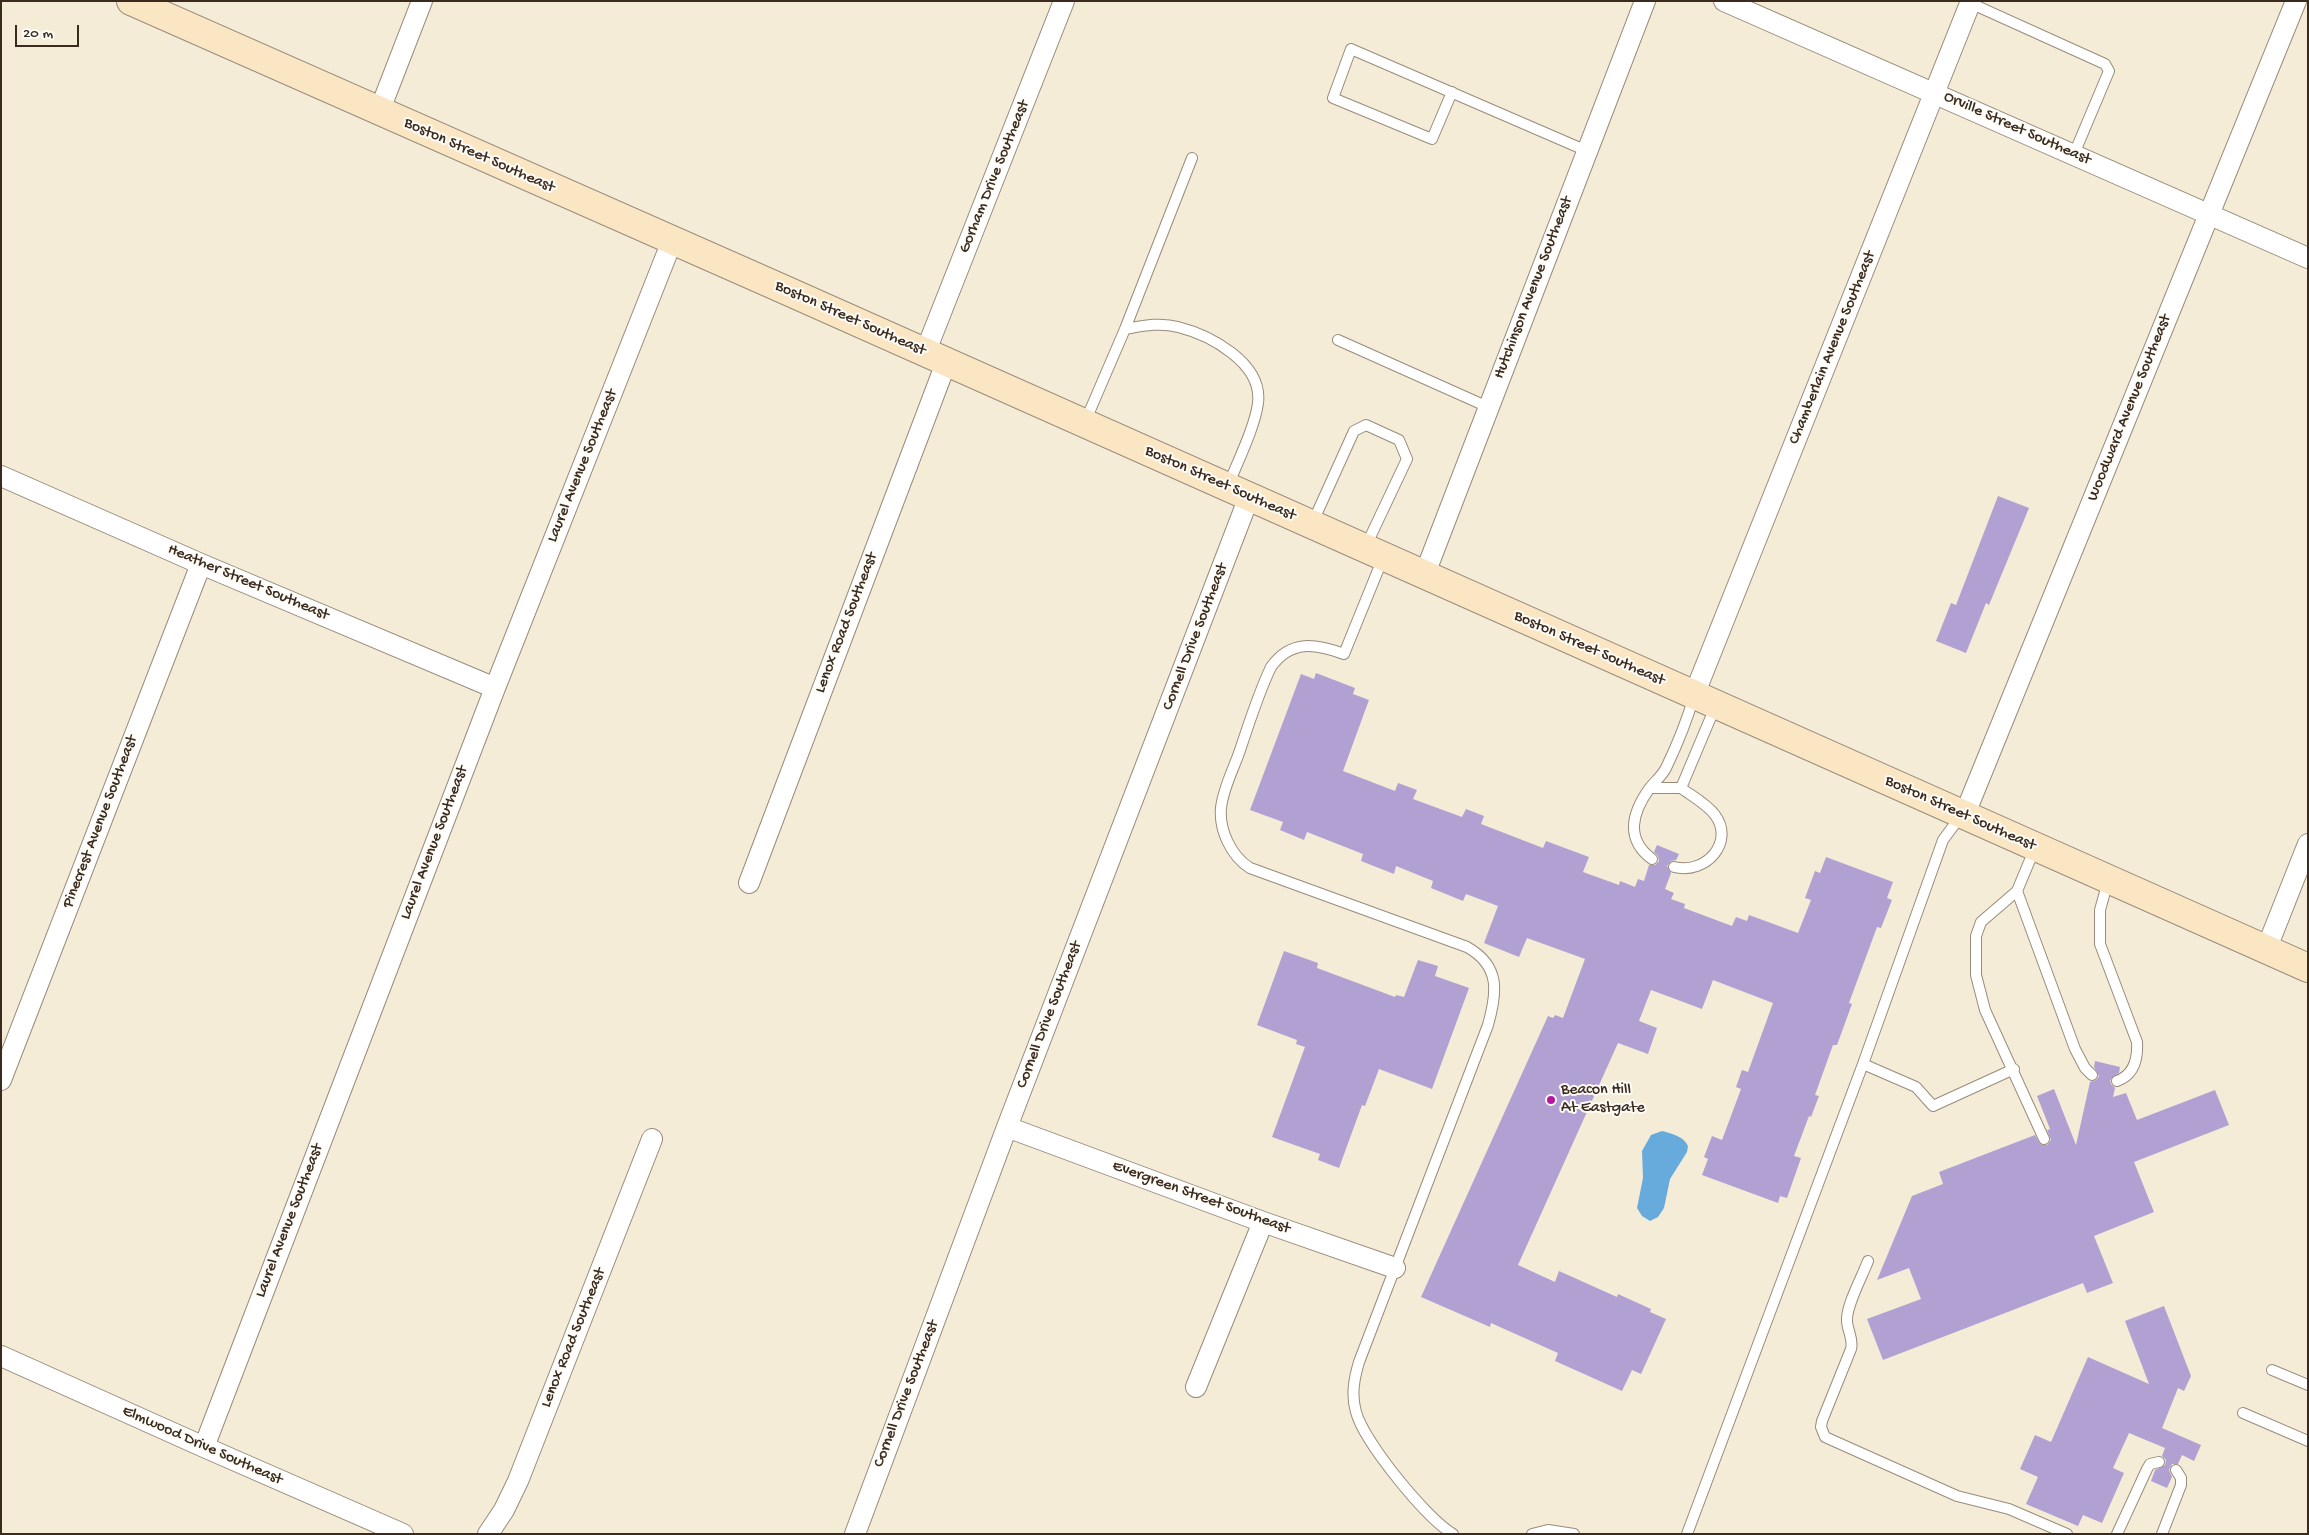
<!DOCTYPE html>
<html>
<head>
<meta charset="utf-8">
<style>
	body { margin:0 }
	#map { position:relative; width:2309px; height:1535px; overflow:hidden; background:#f5ecd8; font-family:"Gochi Hand",sans-serif }
	canvas { display:block }
	.frame { position:absolute; inset:0; border:2px solid #3b2a1e; pointer-events:none }
	.scale { position:absolute; left:15px; top:25px; width:64px; height:22px; box-sizing:border-box; border:2px solid #3b2a1e; border-top:0; padding-left:6px; font-size:15px; line-height:18px; white-space:nowrap; color:#3b2a1e; -webkit-text-stroke:4px #fdfcf7; paint-order:stroke }
</style>
</head>
<body>
<div id="map">
<canvas width="2309" height="1535"></canvas>
<div class="frame"></div>
<div class="scale">20 m</div>
</div>
<script>
const context = document.querySelector('canvas').getContext('2d');
context.lineJoin = 'round';
function fill(path, color) { context.fillStyle = color; context.fill(path, 'evenodd'); }
function strokePath(path, color, width, dash) { context.strokeStyle = color; context.lineWidth = width; context.lineCap = dash ? 'butt' : 'round'; context.setLineDash(dash || []); context.stroke(path); }
function label(font, color, halo, rows, align = 'center') {
  context.font = font + ' "Gochi Hand",sans-serif'; context.lineWidth = 4; context.setLineDash([]); context.textBaseline = 'middle'; context.strokeStyle = halo; context.fillStyle = color; for (const [text, x, y, turn = 0] of rows) {
    context.save(); context.translate(x, y); context.rotate((+turn || 0) * Math.PI / 180); context.textAlign = isNaN(turn) ? turn : align; if (halo) context.strokeText(text, 0, 0); context.fillText(text, 0, 0); context.restore();
  }
}
const water = new Path2D(`
	M1662,1131c11,3 21,5 26,15l-1,6 -17,27 -6,29 -6,9 -8,4 -8,-5 -5,-8 6,-30 -1,-27 9,-16z`);
const building = new Path2D(`
	M1998,496l31,12 -40,97 -3,-2 -20,50 -30,-12 15,-38 5,2z
	M1316,673l39,15 -2,6 16,6 -26,71 52,20 3,-8 19,7 -4,9 49,18 4,-8 18,7 -3,8 62,24 3,-7 43,16 -6,15 36,13 1,-4 15,6 3,-8 6,2 5,-16h6l4,-4 -1,-5 -4,-4 3,-7 22,9 -3,6 -5,1 -4,5 4,7 -6,16 9,4 -3,6 14,5 -1,4 48,18 4,-9 11,4 2,-6 49,18 13,-33 -6,-2 10,-27 5,2 6,-16 67,25 -6,16 5,2 -11,28 -4,-1 -28,76 3,1 -15,41h-4l-18,50 4,1 -8,21 -2,-1 -15,40 7,2 -14,40 -7,-2 -2,7 -76,-28 6,-16 -4,-2 8,-21 10,4 19,-51 -5,-2 6,-17 6,2 25,-69 -60,-23 -11,29 -51,-19 -12,31 18,7 -9,26 -30,-11 -100,222 37,17 4,-11 58,26 1,-3 33,15 -1,3 16,7 -25,55 -9,-4 -10,21 -67,-30 3,-8 -67,-30 -1,4 -69,-30 127,-281 5,2 2,-3 8,3 22,-59 -58,-21 -8,19 -35,-14 14,-37 -32,-12 -3,7 -32,-13 2,-7 -37,-15 -2,8 -33,-13 2,-7 -56,-22 -3,8 -24,-10 3,-8 -33,-12 51,-136 13,5z
	M1284,951l34,12 -1,5 78,29 1,-2 8,2 14,-37 20,6 -3,10 34,12 -37,101 -53,-20 -14,37 -3,-1 -23,63 -21,-8 2,-6 -48,-17 33,-90 -9,-3 1,-4 -40,-15z
	M2095,1061l25,6 -1,6 -9,7 1,4 4,4 -2,9 13,-4 11,27 78,-30 14,35 -95,37 20,50 -60,24 19,47 -26,10 -4,-10 -200,77 -16,-41 54,-20 -12,-31 -32,12 35,-84 31,-12 -4,-12 96,-37 5,9 7,1 4,-5 -4,-10 3,-1 -13,-33 17,-7 22,56 14,-63 6,-2 3,-4 -5,-9z
	M2164,1306l27,70 -7,15 -6,-3 -16,40 39,17 -7,16 -12,-6 -4,9h-6l-3,6 3,7 -5,11 -16,-7 4,-11 10,-5 1,-5 -4,-4 3,-8 -36,-15 -16,35 11,5 -22,50 -19,-8 -5,11 -52,-22 12,-27 -18,-8 15,-34 16,7 37,-85 61,27 -24,-63z`);
const lane = new Path2D(`
	M1970,3l135,61 4,7 -35,83
	M1452,92l-20,47 -99,-41 18,-49 236,102
	M1125,329l67,-171
	M1338,340l150,67
	M1085,422l40,-93c17,-3 35,-7 53,-2 32,8 85,36 80,76 -3,24 -21,60 -30,83
	M1312,524l42,-93 12,-6 33,15 8,19 -42,89
	M1383,558l-39,96c-28,-10 -53,-15 -73,13 -13,27 -22,57 -32,86 -6,17 -16,36 -18,55 -2,22 10,48 29,60l217,79c34,19 30,46 21,78l-129,337c-5,17 -8,33 -3,50 8,30 70,106 97,122
	M1650,788h31
	M2035,848l-18,43 58,158 10,19 7,7
	M1652,859c-27,-20 -20,-46 -3,-70 6,-8 13,-13 17,-21 11,-23 21,-47 28,-72
	M1674,867c32,8 61,-25 41,-52 -8,-11 -23,-19 -34,-27l35,-83
	M2108,881l-8,29v34l37,98c1,17 -3,33 -20,39
	M2017,891l-36,31 -5,14v39l9,35 59,129
	M1863,1064l53,23 17,19 81,-37
	M1868,1261c-6,16 -20,41 -21,57 -1,11 7,20 4,31l-29,72 -1,6 4,10 132,59 52,13 58,25
	M2272,1370l36,15
	M2243,1413l65,28
	M1532,1534l16,-4 26,4
	M1687,1534l176,-470 80,-224 11,-15 10,-9
	M2117,1534l30,-65 3,-5 9,-2
	M2162,1534l19,-49v-7l-5,-8`);
const street = new Path2D(`
	M1724,1l584,257
	M379,112l43,-111
	M925,353l139,-352
	M1,476l200,88 294,124
	M1424,576l221,-575
	M1694,695l277,-694
	M1964,816l332,-815
	M749,883l197,-520
	M2266,950l42,-106
	M1,1080l200,-516
	M1007,1127l256,95 132,46
	M1,1356l203,91 199,87
	M1196,1387l67,-165
	M204,1447l291,-759 177,-447
	M488,1534l16,-24 14,-29 134,-342
	M855,1534l152,-407 242,-630`);
const secondary = new Path2D(`
	M131,1l643,284 1534,683`);
const markers = [
	[1551,1100,5,"#b5179e"]
];
const streetNames = [
	["Orville Street Southeast",2017,129,24],
	["Boston Street Southeast",479,156,24],
	["Gorham Drive Southeast",995,177,-68],
	["Hutchinson Avenue Southeast",1534,288,-69],
	["Boston Street Southeast",850,319,24],
	["Chamberlain Avenue Southeast",1833,348,-68],
	["Woodward Avenue Southeast",2130,408,-68],
	["Laurel Avenue Southeast",583,466,-68],
	["Boston Street Southeast",1220,484,24],
	["Heather Street Southeast",248,583,23],
	["Lenox Road Southeast",847,623,-69],
	["Cornell Drive Southeast",1196,637,-69],
	["Boston Street Southeast",1589,649,24],
	["Boston Street Southeast",1960,814,24],
	["Pinecrest Avenue Southeast",101,822,-69],
	["Laurel Avenue Southeast",435,843,-69],
	["Cornell Drive Southeast",1050,1015,-69],
	["Evergreen Street Southeast",1201,1198,20],
	["Laurel Avenue Southeast",290,1221,-69],
	["Lenox Road Southeast",574,1338,-68],
	["Cornell Drive Southeast",907,1394,-69],
	["Elmwood Drive Southeast",202,1446,24]
];
const poiNames = [
	["Beacon Hill",1561,1091],
	["At Eastgate",1561,1109]
];
fill(water, '#67abdc');
fill(building, '#b1a0d2');
strokePath(lane, '#988b7b', 12);
strokePath(street, '#988b7b', 22);
strokePath(secondary, '#988b7b', 30);
strokePath(lane, '#fff', 10);
strokePath(street, '#fff', 20);
strokePath(secondary, '#fbe6c4', 28);
for (const [x, y, r, color] of markers) { const dot = new Path2D(); dot.arc(x, y, r, 0, 2 * Math.PI); context.fillStyle = color; context.fill(dot); strokePath(dot, '#fdfcf7', 2); }
label('16px', '#3b2a1e', '#fdfcf7', streetNames);
label('16px', '#3b2a1e', '#fdfcf7', poiNames, 'left');
</script>
</body>
</html>
